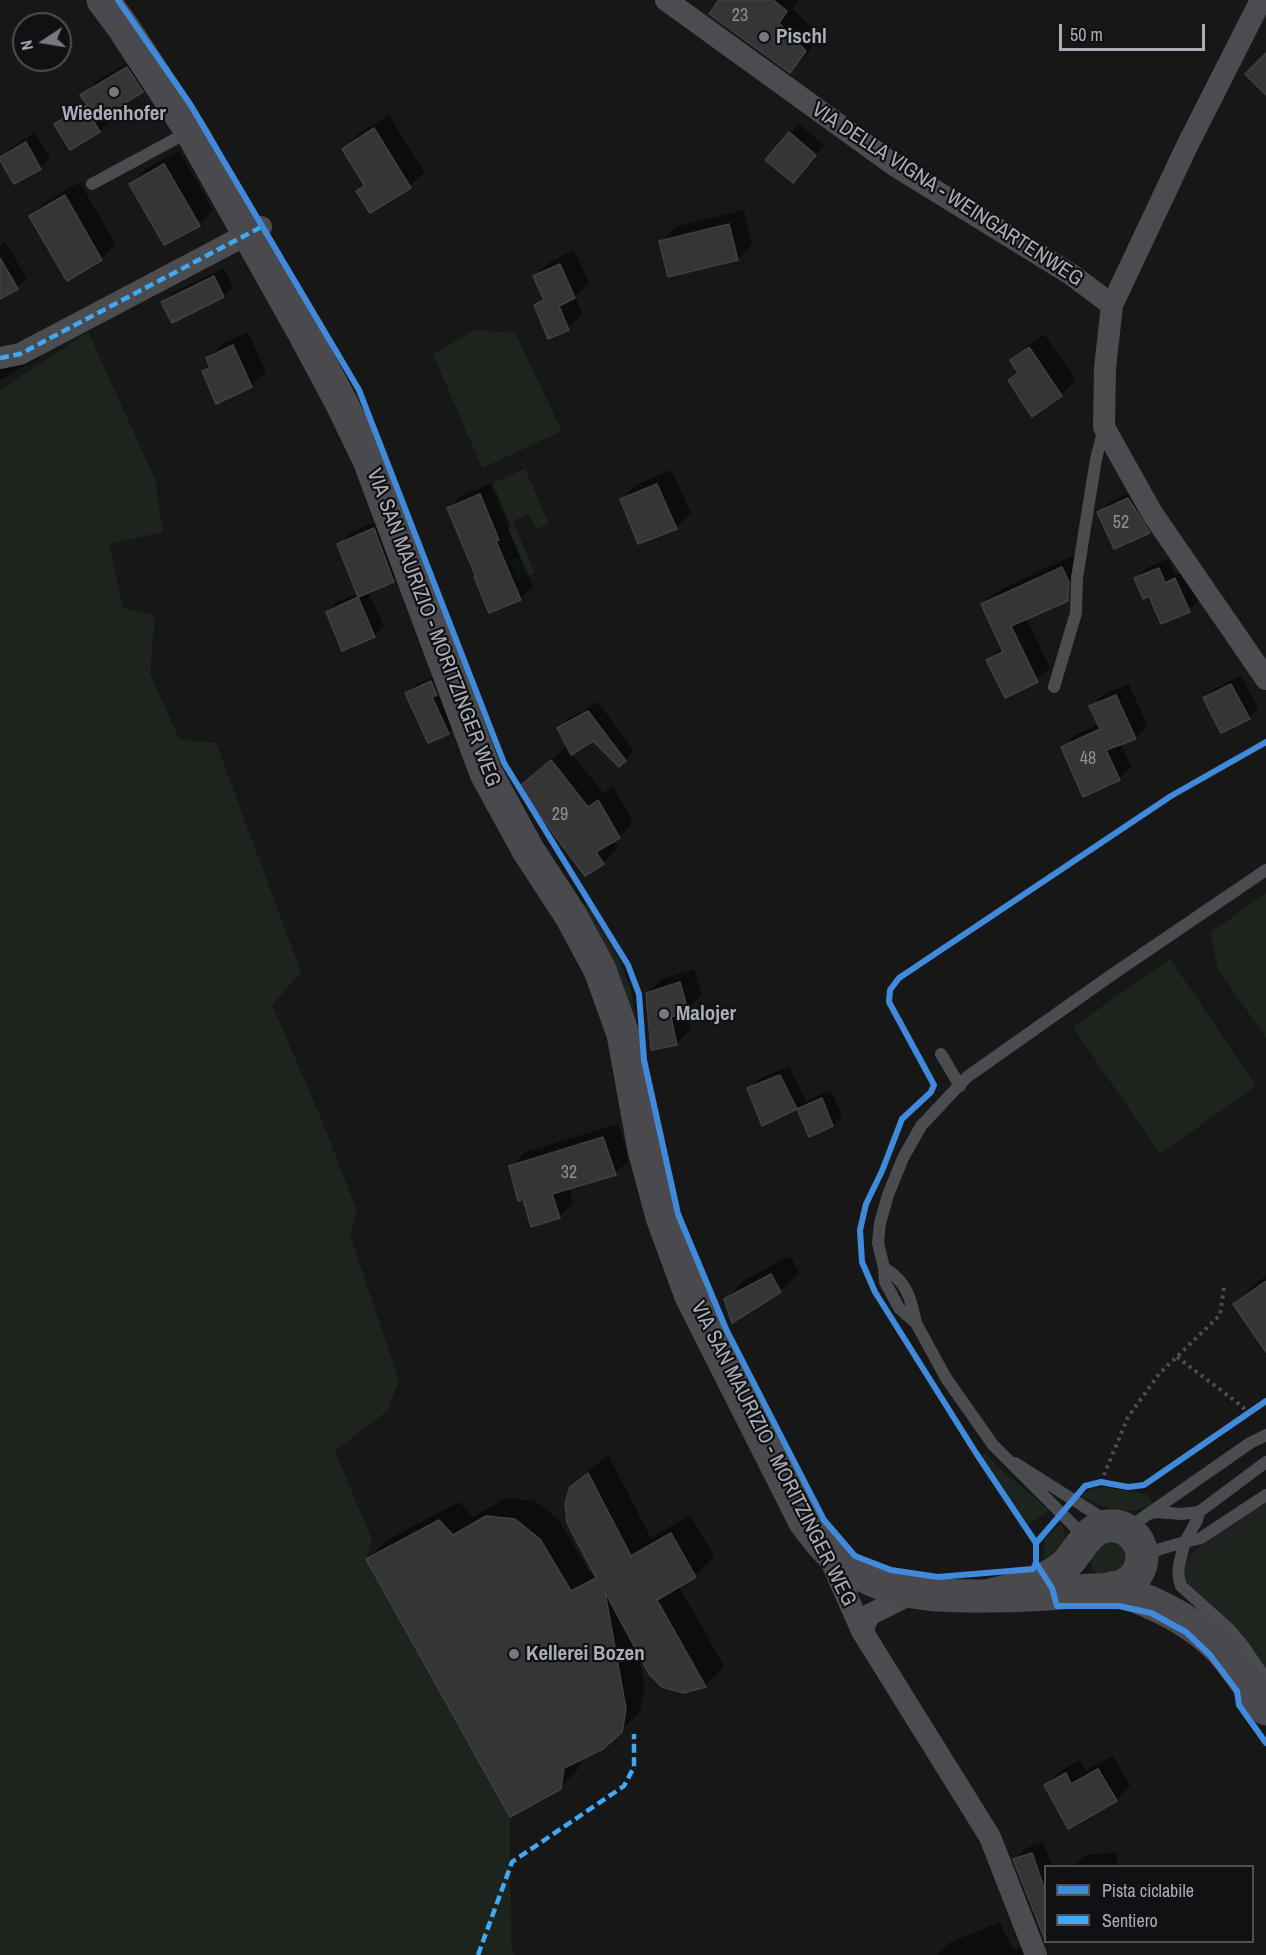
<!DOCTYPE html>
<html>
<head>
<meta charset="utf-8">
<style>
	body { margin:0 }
	#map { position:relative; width:1266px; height:1955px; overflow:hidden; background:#171717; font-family:"Archivo Narrow",sans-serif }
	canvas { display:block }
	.legend { position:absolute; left:1044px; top:1865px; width:210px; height:78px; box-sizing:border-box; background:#111113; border:2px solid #4d4f55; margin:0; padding:8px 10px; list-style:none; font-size:18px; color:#a8adb8 }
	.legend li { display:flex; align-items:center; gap:12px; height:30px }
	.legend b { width:30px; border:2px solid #4d4f55 }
	.north { position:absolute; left:12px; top:12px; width:60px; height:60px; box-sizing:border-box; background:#111113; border:2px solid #4d4f55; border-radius:50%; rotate:258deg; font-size:16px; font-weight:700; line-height:24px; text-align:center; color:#a8adb8 }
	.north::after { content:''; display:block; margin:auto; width:21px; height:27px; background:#757880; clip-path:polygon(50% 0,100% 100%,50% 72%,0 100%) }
	.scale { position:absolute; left:1059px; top:24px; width:146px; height:27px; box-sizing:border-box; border:3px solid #a8adb8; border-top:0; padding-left:8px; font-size:18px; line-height:21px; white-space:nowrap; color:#a8adb8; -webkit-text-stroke:4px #111113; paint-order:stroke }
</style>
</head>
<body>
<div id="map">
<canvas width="1266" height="1955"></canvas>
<ul class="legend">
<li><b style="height:8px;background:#408adc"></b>Pista ciclabile</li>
<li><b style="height:8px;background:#3fa9f5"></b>Sentiero</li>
</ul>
<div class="north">N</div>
<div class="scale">50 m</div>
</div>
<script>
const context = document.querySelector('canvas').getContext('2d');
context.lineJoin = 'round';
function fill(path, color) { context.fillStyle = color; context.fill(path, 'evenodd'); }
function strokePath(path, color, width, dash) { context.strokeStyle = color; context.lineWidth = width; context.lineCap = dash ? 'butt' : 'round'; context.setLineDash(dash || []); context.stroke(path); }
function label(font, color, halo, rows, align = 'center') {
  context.font = font + ' "Archivo Narrow",sans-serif'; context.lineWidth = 4.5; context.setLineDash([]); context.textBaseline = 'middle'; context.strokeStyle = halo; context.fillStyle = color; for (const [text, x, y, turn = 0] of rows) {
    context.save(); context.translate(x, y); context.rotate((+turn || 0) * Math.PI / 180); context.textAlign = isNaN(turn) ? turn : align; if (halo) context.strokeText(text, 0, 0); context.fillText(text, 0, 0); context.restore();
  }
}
const built = new Path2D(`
	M1266,1499v172l-80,-84 -3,-26 7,-7z`);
const green = new Path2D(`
	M475,330l40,3 47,98 -80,37 -49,-114z
	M88,332l67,147 8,53 -54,12 14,64 32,8 -5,58 30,66 36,3 85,229 -29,33 49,113 36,93 -7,25 49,144 -12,31 -52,40 37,89 -6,19 144,258 1,128 3,10h-514v-1565z
	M525,469l24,55 -13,5 -7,-15 -16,7 22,52 -18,7 -8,-19 11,-5 -31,-71z
	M1266,893v145l-48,-69 -8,-36z
	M585,904l3,1 31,53 13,36 7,47 -61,-133z
	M1170,959l86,127 -96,68 -87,-127z
	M986,1453l9,11 55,47 -22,13 -47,-69z
	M1103,1487l43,7 5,5 1,5c-24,14 -48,5 -71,-8l8,-6z
	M1266,1512v155l-27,-38 -48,-49 -1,-10 9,-12z
	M1061,1523l6,18 -18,24 -6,-8 2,-19z
	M1123,1538l7,31 -32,6c-8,-8 -10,-16 -6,-27z`);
const shadow = new Path2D(`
	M721,0h77l-6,8 28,27 -15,22 -15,14z
	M140,55l15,24 -13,12 -34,21 4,7 -13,12 -43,-7 13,-12 17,-11 -4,-6 13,-13z
	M389,115l35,57 -14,14 -52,5 8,-7 -22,-35 14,-15z
	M799,124l25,21 -22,27 -12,-39z
	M35,133l15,25 -10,10 -25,14 -15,-24 10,-10z
	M179,151l34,59 -14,14 -35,19 -33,-59 14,-15z
	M80,182l35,62 -14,15 -70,-43 14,-14z
	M744,210l8,34 -14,15 -78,-17 15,-15z
	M5,242l22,36 -10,10 -17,10v-53z
	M574,250l15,33 -14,13 7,18 -14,14 -32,-22 8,-9 -9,-21 15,-14z
	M224,268l9,19 -10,9 -60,6 9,-9z
	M248,332l18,40 -15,14 -47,-14 7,-7 -4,-7 15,-14z
	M1044,334l32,46 -15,15 -28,19 -23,-34 9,-9 -7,-11 14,-14z
	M45,350l-8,9 -37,21v-26z
	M671,470l20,43 -15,15 -55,-28 15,-15z
	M492,483l19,43 -3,3 25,57 -12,12 -31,13 -41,-103 12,-12z
	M1138,489l20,34 -9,9 -50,-19 9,-10z
	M387,517l19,51 -12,12 -26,11 16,36 -10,9 -46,-24 9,-10 21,-9 -19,-48 12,-13z
	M1074,555l7,14 -1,18 -13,13 -41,18 24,50 -13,12 -32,16 -17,-35 15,-14 -20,-43 13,-12z
	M1168,559l7,16 10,-5 13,31 -9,9 -39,-16 -14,-15 9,-10z
	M441,673l16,51 -9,9 -41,-40 9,-9z
	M1241,676l17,32 -9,10 -44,-19 9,-10z
	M1129,684l18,42 -12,12 -14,5 10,24 -12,12 -56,-32 12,-12 24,-11 -8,-18 13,-12z
	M598,702l36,49 -9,9 -32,-21 -22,14 32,40 10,-6 20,35 -14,15 -7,4 5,8 -14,14 -81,-77 46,-41 -9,-17 9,-9z
	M694,969l8,26 -16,15 5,19 -15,15 -28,-51 14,-14z
	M789,1067l17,34 25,-11 11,26 -9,9 -23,10 -13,-28 -34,17 -14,-35 9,-10z
	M618,1124l11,36 -14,14 -46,13 4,16 -14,14 -35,-20 -13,-30 14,-15z
	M790,1256l9,16 -19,19 -55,9 20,-20z
	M1266,1276v73l-31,-45 19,-19z
	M608,1455l43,83 39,-23 24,41 -19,20 -17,9 46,81 -19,20 -67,-34 7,37 -5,22 -19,20 -40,27 -2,10 -19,20 -192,-229 19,-19 72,-38 14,15 33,-19 29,3 24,19 31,53 4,-2 -22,-84 20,-19z
	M1113,1756l17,30 -14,14 -70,-15 14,-14 20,-11 6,10z
	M1043,1842l9,24h-6v64l-31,-71 11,-11z
	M1116,1852l2,14h-44l12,-11z
	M1000,1922l13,28 26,-9 3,14h-105l12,-12z`);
const building = new Path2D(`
	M719,0h54l14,11 -8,12 27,28 -16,22 -81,-59z
	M1266,53v42l-21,-21z
	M127,67l16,25 -49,30 6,10 -30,18 -16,-26 33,-19 -7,-10z
	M374,128l37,60 -41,25 -14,-22 9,-5 -23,-37z
	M789,132l27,23 -23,28 -28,-23z
	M26,142l15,27 -27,15 -14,-24v-3z
	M164,164l36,62 -36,19 -35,-61z
	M65,195l37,65 -35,21 -38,-65z
	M729,224l9,36 -70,17 -9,-36z
	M0,258l18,31 -18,10z
	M560,264l15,34 -16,8 10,24 -21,9 -14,-34 10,-5 -11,-24z
	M214,276l10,21 -52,26 -11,-21z
	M233,345l19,42 -36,17 -14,-33 8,-3 -4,-10z
	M1029,347l33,49 -30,21 -24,-37 10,-7 -8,-13z
	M657,484l20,45 -39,15 -18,-45z
	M480,494l19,46 -3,1 25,59 -32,13 -15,-36h2l-29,-69z
	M1128,498l22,35 -36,16 -17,-37z
	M374,528l20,54 -36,15 -21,-53z
	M1062,567l7,15 -1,19 -57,25 27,56 -33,16 -19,-38 17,-8 -22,-48z
	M1159,568l6,15 10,-5 15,34 -29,12 -12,-28 -6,3 -9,-21z
	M358,597l17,40 -33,14 -16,-39z
	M431,681l6,14 -5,2 17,37 -21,9 -23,-50z
	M1231,684l19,35 -29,14 -18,-35z
	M1116,695l20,44 -30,11 14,30 -37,17 -22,-50 39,-18 -11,-23z
	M588,711l38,50 -7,6 -26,-26 -22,14 -14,-27z
	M551,760l37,47 10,-7 22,38 -24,14 8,12 -19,12 -30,-40 -35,-50z
	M680,982l8,29 -17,6 6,28 -26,5 -5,-57z
	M780,1075l17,34 -35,17 -15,-38z
	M822,1098l11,28 -24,11 -12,-28z
	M603,1137l13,38 -64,19 8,24 -29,9 -8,-28 -5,2 -9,-35z
	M771,1274l10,18 -49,31 -8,-24z
	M1266,1281v71l-33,-48z
	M588,1473l43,83 40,-23 25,44 -39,23 49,87 -23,6 -21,-6 -13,-13 -44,-82 21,117 -4,23 -19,17 -39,19 -3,21 -51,28 -144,-258 73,-39 14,15 33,-19 29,3 25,20 31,52 25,-13 -29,-55 -2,-19 5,-17z
	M1098,1769l19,32 -49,28 -24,-44 22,-12 5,11z
	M1032,1853l14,40v49l-33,-83z`);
const path = new Path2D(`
	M1177,1357l66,50 4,7
	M1101,1482l27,-65 31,-43 61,-59 4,-27`);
const service = new Path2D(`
	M92,184l98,-53
	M1054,687l22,-74 1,-35 19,-119 8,-31
	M941,1054l19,32
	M884,1268c23,13 27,31 32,55
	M1015,1463l92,58
	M1266,1495l-65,43 -16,4c-4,15 -10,29 -4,44l48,43 12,14 25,36
	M1149,1514l8,-2 24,2 18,-2 67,-50
	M1128,1528l122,-85 16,-8
	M1085,1537l-92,-92 -47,-67 -30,-55 -17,-15 -14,-26 -1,-14 -6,-25 2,-20 8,-28 15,-37 18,-32 46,-49 146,-103 153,-104
	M1144,1557l16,-8 25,-7 12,-22 2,-8`);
const minor = new Path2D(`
	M666,0l231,167 175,108 40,30
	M1261,0l-74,146 -75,159 -7,63 -1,59 48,86 114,166
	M0,358l20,-4 241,-127
	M829,1556l33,75 128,206 46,118
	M862,1631l7,-16 44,-22`);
const secondary = new Path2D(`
	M103,0l20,27 68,104 113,202 37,69 28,58 117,313 42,77 43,66 29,54 23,64 21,116 18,67 29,79 114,226c20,27 35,45 67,58 37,16 74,16 112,16 34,0 62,-1 96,-5 15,-2 36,1 49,-9 11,-7 16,-23 11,-36 -5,-13 -18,-22 -32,-20 -23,2 -29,29 -46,42 -22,16 -49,22 -76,28
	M1112,1588c40,13 84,33 112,65 15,18 28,38 42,56`);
const quiet = new Path2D(`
	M0,358l20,-4 243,-128
	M478,1955l34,-93 112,-76 10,-19v-33`);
const cycleway = new Path2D(`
	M118,0l72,104 169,286 145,373 124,202 11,29 5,66 34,154 48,115 98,191 31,36 36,14 47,7 95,-8 3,-6
	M1266,742l-95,54 -272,182 -9,12 -1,12 45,83 -3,7 -29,27 -20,52 -16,33 -6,26 2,32 13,30 101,161 60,90v20l16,25 5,18h62l32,7 35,19 24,23 27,36 2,14 27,38
	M1036,1543l49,-57 16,-4 27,5 16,-2 122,-84`);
const markers = [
	[764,37,6,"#757880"],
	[114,92,6,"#757880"],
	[664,1014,6,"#757880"],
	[514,1654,6,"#757880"]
];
const numberNames = [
	["23",740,16],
	["52",1121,523],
	["48",1088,759],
	["29",560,815],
	["32",569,1173]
];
const poiNames = [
	["Pischl",776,37],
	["Wiedenhofer",114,114,"center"],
	["Malojer",676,1014],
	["Kellerei Bozen",526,1654]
];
const streetNames = [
	["VIA DELLA VIGNA - WEINGARTENWEG",947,195,33],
	["VIA SAN MAURIZIO - MORITZINGER WEG",433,628,69],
	["VIA SAN MAURIZIO - MORITZINGER WEG",773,1454,63]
];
fill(built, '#212123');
fill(green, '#1d241e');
fill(shadow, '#0007');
fill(building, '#353536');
strokePath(building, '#3f4043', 1.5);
strokePath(path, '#4d4e52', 4, [3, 4.5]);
strokePath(service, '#4b4c50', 12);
strokePath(minor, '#4b4c50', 22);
strokePath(secondary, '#4a4a4e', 33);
strokePath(quiet, '#3fa9f5', 4.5, [9, 4.5]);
strokePath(cycleway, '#408adc', 6);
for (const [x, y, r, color] of markers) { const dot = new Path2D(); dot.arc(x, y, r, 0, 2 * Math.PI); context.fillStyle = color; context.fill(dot); strokePath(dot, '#111113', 2); }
label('18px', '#8b8f98', null, numberNames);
label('bold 21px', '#a8adb8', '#111113', poiNames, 'left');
label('21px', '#a8adb8', '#111113', streetNames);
</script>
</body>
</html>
